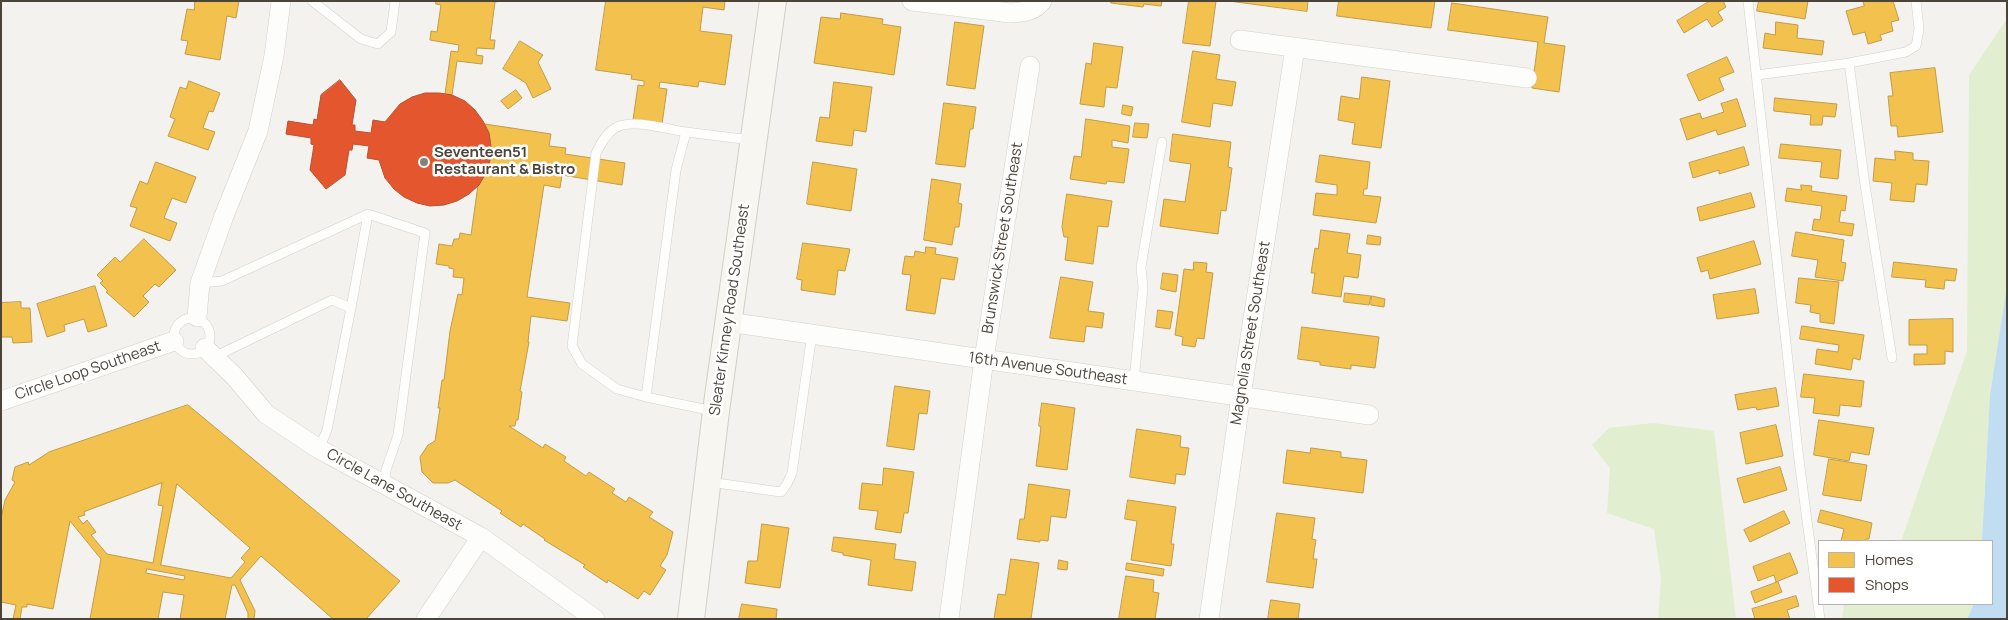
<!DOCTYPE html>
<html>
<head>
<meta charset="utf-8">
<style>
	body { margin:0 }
	#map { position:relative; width:2008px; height:620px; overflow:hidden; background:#f4f2ee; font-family:Manrope,sans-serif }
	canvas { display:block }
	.frame { position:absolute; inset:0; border:2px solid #4b4439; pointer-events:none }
	.legend { position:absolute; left:1818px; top:540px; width:175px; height:65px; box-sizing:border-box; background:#fff; border:1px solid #b7b4b0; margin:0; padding:6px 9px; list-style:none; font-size:15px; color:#4b4439 }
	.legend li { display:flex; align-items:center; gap:10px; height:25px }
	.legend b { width:25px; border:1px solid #b7b4b0 }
</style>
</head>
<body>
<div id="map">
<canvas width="2008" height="620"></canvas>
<div class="frame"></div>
<ul class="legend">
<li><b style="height:14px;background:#f2c14e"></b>Homes</li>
<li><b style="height:14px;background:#e4572e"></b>Shops</li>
</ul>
</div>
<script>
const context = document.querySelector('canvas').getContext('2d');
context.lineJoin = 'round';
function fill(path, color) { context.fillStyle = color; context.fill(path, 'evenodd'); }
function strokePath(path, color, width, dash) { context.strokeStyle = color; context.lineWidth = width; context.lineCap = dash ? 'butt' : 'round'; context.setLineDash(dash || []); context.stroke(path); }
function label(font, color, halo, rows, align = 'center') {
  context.font = font + ' Manrope,sans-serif'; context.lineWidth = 5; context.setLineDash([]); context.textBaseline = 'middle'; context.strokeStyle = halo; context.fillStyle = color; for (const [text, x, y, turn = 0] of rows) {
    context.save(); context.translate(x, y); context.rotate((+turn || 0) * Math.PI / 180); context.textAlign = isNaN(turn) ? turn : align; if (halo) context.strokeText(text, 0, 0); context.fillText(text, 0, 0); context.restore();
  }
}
const green = new Path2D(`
	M2007,19v266l-17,110 -8,146h-81l66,-190 2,-276z
	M1653,423l61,8 22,188h-78l3,-40 -7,-50 -47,-16 3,-45 -18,-23 17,-17z
	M1844,604h130l-7,15h-125z`);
const water = new Path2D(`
	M2007,285v334h-40l7,-15h18v-63h-10l8,-146z`);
const homes = new Path2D(`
	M195,1h44l-3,17 -9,-2 -7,44 -35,-6 3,-13 -7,-1 6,-31 7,1z
	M436,1h66l-7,1 -5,38h5l-1,9 -17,-1 -1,7 7,1 -1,8 -25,-3 -5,34 -7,-1 6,-43 7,1 1,-7 -29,-5 1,-9 6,1 4,-27 -5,-1z
	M606,1h119l-1,9 -21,-3 -3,24 32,4 -7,50 -26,-4 -1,6 -38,-5 -1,6 8,1 -5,35 -29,-4 5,-35 6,1v-5l-13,-2 1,-4 -36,-5z
	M1111,1h51l-1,5 -17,-2 -1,3 -32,-4z
	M1189,1h27l-6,45 -27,-3z
	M1229,1h79l-1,10z
	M1339,1h96l-4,27 -94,-12z
	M1710,1h13l3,6 -8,5 5,8 -11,7 -5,-8 -23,14 -7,-12z
	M1759,1h49l-3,18 -48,-8z
	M1863,1h30l6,19 -8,2 2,9 -13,4 2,5 -14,4 -3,-12 -12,3 -7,-24 18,-5z
	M1452,3l96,14 -4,26 21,3 -6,46 -27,-4 6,-46 -90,-12z
	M841,13l42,6 -1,5 19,3 -7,48 -80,-12 7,-46 19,2z
	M955,22l29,4 -9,63 -28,-4z
	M1776,22l22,3 -1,13 27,3 -2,14 -59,-7 2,-15 10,2z
	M520,41l23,14 -5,7 13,27 -18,9 -7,-15 -23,-14z
	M1094,43l29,4 -6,41 -11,-1 -2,20 -24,-3 6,-41 5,1z
	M1193,51l27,4 -4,24 20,3 -4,24 -19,-3 -3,24 -28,-5z
	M1727,57l7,15 -15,6 5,12 -25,11 -12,-26z
	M1935,68l8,64 -45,5 -1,-11h-6l-3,-30h5l-3,-23z
	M1362,77l28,4 -9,67 -29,-4 3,-21 -17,-3 3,-24 18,3z
	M189,81l31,12 -7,19 -4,-1 -6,17 12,4 -7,18 -40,-14 7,-17 -5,-2 10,-30 6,2z
	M834,82l38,5 -6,45 -12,-2 -2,16 -36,-5 4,-24 9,1z
	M516,90l6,8 -14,11 -7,-8z
	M1775,98l62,6 -2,13 -12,-1 -1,9h-12l1,-10 -37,-4z
	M1737,99l9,27 -28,9 -2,-5 -29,10 -7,-21 20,-6 2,6 22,-7 -3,-8z
	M944,103l32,4 -3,22h-3l-5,38 -29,-3z
	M1123,105l10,2 -2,9 -9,-2z
	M1086,119l44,7 -2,17 -16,-3v7l17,2 -5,34 -17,-2 -1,3 -36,-5 4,-23 7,1z
	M1135,123l14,1 -2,14 -14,-1z
	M485,124l66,10 -2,12 17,2 -1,6 60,9 -3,22 -60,-10 -2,13 -16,-3 -17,112 43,6 -3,18 -36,-5 -3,26h1l-9,49 2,1 -4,28h-2l-1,6h-6l34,22 2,-4 21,13 -2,4 22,15 3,-4 26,17 -3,4 14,9 3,-5 24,15 -4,5 24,15 -6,23 -7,11 6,4 -16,25 -6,-4 -6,8 -30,-19 -1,3 -24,-16 2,-2 -41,-25 1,-1 -22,-15 -2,3 -21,-14 2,-2 -47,-31 -7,3h-15l-11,-11 -2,-15 8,-12 7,-4 5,-33h-2l4,-28h2l6,-49 8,-37 4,1 2,-17 -11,-1 1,-8 -5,-1v-2l-13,-2 3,-20 13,2 2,-7h5l1,-6 11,2 7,-50 8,-12 4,-13 1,-13 -2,-14z
	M1173,134l58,8 -3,25 4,1 -6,43 -5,-1 -3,24 -58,-8 4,-27 21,3 6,-38 -21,-3z
	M1781,144l60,6 -3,29 -18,-2 2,-15 -43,-4z
	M1744,147l5,18 -30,9v-4l-26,8 -4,-15z
	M1895,151l18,2v7l16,1 -2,24 -11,-1 -2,18 -24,-2 2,-17 -19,-2 2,-23 20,2z
	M1320,155l50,7 -3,27h-3l-1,6 18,2 -5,26 -63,-8 3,-22 21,2v-10l-21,-3z
	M156,162l40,15 -10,26 -14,-5 -8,20 13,5 -7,18 -40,-15 7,-18 -7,-2 10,-25 7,3z
	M813,162l44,7 -6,42 -44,-7z
	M932,179l29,5 -3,19 4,1 -3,23h-4l-3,18 -28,-5z
	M1801,185l11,1 -1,5 36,5 -2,15 -4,-1 -2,12 15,2 -2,12 -40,-6 2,-11 6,1 2,-14 -37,-5 2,-13 14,2z
	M1751,193l4,14 -55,14 -3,-13z
	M1067,194l45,7 -4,26 -10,-1 -5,38 -28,-4 3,-23h-4l-2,-10z
	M1321,230l29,4 -3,19 14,2 -3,23 -14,-2 -3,21 -29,-4 3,-20h-4l4,-25 3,1z
	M1796,232l48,8 -3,22 5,1 -3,18 -28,-4 3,-17 -26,-4z
	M1368,235l13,2 -1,8 -13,-1z
	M144,239l32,31 -17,17 -4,-3 -12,12 6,6 -15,15 -28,-25 2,-1 -8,-8 3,-2 -6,-6 18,-18 5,5z
	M1754,241l7,23 -51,15 -2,-9 -7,2 -4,-14z
	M803,243l47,6 -5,22 -7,-1 -3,25 -34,-5 1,-10 -5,-1z
	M926,247l10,1 -1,6 23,4 -4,22 -13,-2 -6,36 -29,-4 5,-35 -9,-1 3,-18 9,1 1,-6 10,2z
	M1194,262l13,1 -1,9 7,1 -9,66 -7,-1 -2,9 -13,-2 1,-8 -8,-2 9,-66 9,1z
	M1894,262l63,7 -2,12 -10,-1 -1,9 -19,-2 1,-7 -34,-3z
	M1163,273l15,2 -2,17 -15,-3z
	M1061,277l32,5 -5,29 16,2 -2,15 -16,-2 -2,16 -34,-4z
	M1799,278l40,4 -5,42 -14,-2v-8l-10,-2 1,-7 -15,-2z
	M95,286l12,40 -19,6 -4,-13 -20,6 1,6 -18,6 -10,-33z
	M1755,289l4,24 -42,6 -4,-24z
	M1345,293l26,3 -2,9 -25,-3z
	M1372,296l13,3 -1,8 -13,-2z
	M21,302v6h9l2,34 -19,1 -1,-6h-11v-34z
	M1158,310l15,2 -3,17 -14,-2z
	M1953,319v33l-8,-1v13l-31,1v-11h13v-9h-18v-25z
	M1802,326l62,9 -4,25 -7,-2 -2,12 -36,-6 2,-15 21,3 1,-7 -39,-6z
	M1302,327l77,10 -4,31 -24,-3v4l-31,-4v-3l-22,-3z
	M1804,374l60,7 -3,26 -21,-2 -1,11 -26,-3 2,-15 -14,-1z
	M895,386l35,5 -3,23 -8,-1 -5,37 -27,-4z
	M1776,388l3,18 -22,4 -1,-3 -18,3 -3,-15z
	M1042,403l33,5 -8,62 -31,-4 5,-39 -2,-1z
	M188,405l212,176 -34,38h-33l-72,-63 -21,24 15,31 -1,8h-6v-6l-13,-28h-3l-7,34h-45l4,-24 -21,-3 -5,27h-68l11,-60 -31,-38 -17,88 -26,-5v3h-5l-2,12h-7l3,-14 -15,-3v-84l4,-18 10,-18 -3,-2 3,-13 13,-5 1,3 20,-13zM162,483l-4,22 5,1 -10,57 -46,-9 -16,-19 5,-3 -9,-12 -4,4 -5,-7 7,-2 -1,-3zM177,484l73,64 -9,10 4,4 -14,16 -70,-13zM147,569l38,7 -1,4 -38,-7z
	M1819,420l55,8 -5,27 -18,-3 -2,9 -35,-6z
	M1776,425l7,31 -37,8 -6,-31z
	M1137,429l44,7 -1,11 9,1 -4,27 -9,-1 -1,10 -45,-7z
	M1311,448l30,4v5l26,3 -4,33 -80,-10 4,-33 23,3z
	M1829,459l38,6 -6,36 -38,-6z
	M1780,467l7,23 -43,13 -7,-24z
	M884,468l30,4 -6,41h-4l-3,20 -26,-4 3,-18 -19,-2 3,-26 20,2z
	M1029,484l41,6 -4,28 -15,-2 -3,25 -8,-1v2l-23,-3 3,-20h4z
	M1128,500l48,7 -5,37h3l-3,22 -40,-6 6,-39 -12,-2z
	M1821,510l51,13 -3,16h-3l-1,2h-24l3,-12 -26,-7z
	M1784,511l6,12 -40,19 -6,-12z
	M1277,513l38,5 -3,21 4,1 -3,19h4l-4,29 -46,-6z
	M762,524l27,4 -9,60 -35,-5 3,-22h9z
	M834,537l62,7 -2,15 22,3 -4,29 -44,-6 3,-25 -28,-5v-2l-11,-2z
	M1790,553l8,20 -22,9 -2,-7 -16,6 -5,-14z
	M1011,559l28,4 -8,56h-37l4,-25 7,1z
	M1059,560l9,2 -1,8 -9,-1z
	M1127,563l37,6 -1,7 -37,-6z
	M1126,576l28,4 -1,12 6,1 -4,26h-36z
	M1778,582l4,10 -27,11 -4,-11z
	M1796,596l3,10 -12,4 3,9h-35l-3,-10z
	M1271,600l29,4 -2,15h-30z
	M742,604l35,5 -1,10h-37z`);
const shops = new Path2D(`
	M340,80l16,20 -4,25h3v6l16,2 2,-13 12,2 15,-18 12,-7 13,-4h14l13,2 13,6 10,9 8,11 6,12 2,14 -1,13 -4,13 -7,12 -10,9 -12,7 -13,4 -14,1 -13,-3 -13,-6 -10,-8 -9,-11 -6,-18 -12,-2 2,-12 -16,-2 -1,6h-3l-4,25 -19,14 -16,-19 4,-25 -3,-1v-6l-25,-4 2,-13 25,4 1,-6 3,1 4,-25z`);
const lane = new Path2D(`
	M312,1l49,38 17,5 13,-12 4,-31
	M1748,1l51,459 21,159
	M1757,75l92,-12
	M200,283l22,-2 146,-67 57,19 -27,202 -12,35 -2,15
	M351,308l17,-94
	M174 336a18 18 0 1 1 36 0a18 18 0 1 1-36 0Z
	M214,357l118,-57 19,8 -24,122 -8,19
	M1892,358l-27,-173 -16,-122 57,-11 10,-6 3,-17 -3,-28
	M1134,381l9,-93 -2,-21 21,-125
	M646,397l-29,-8 -35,-25 -10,-18 24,-193c5,-10 10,-19 19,-25 16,-10 52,1 71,4
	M713,411l-67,-14 30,-227 10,-38 65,8
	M709,482l72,10 6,-8 5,-11 20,-139`);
const street = new Path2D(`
	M912,1l98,12c12,-1 24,-1 32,-12
	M1240,40l287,38
	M197,317l3,-34 24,-67 34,-85 16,-75 7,-55
	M728,322l641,93
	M205,348l30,29 31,37 53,35 162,88 114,82
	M1,401l173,-60
	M426,619l55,-82
	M949,619l35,-260 46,-293
	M1209,619l32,-223 54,-348`);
const secondary = new Path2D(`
	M691,619l25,-208 57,-410`);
const markers = [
	[424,162,5,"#868178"]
];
const poiNames = [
	["Seventeen51",434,153],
	["Restaurant & Bistro",434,170]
];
const streetNames = [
	["Brunswick Street Southeast",1003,238,-81],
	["Sleater Kinney Road Southeast",730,310,-82],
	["Magnolia Street Southeast",1251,333,-81],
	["16th Avenue Southeast",1048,369,8],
	["Circle Loop Southeast",88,371,-19],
	["Circle Lane Southeast",394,490,29]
];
fill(green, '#e1eecf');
fill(water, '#c0ddf1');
fill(homes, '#f2c14e');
strokePath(homes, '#c09c48', 1);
fill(shops, '#e4572e');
strokePath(shops, '#b65131', 1);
strokePath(lane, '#d2d0cb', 10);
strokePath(street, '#d2d0cb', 20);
strokePath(secondary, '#d3cfc5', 28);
strokePath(lane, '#fdfdfc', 9);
strokePath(street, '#fdfdfc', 19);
strokePath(secondary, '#f7f6f1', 26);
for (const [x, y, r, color] of markers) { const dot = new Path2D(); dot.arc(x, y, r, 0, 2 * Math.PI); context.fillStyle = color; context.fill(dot); strokePath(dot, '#fff', 2); }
label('bold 15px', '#4b4439', '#fff', poiNames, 'left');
label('15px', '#4b4439', '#fff', streetNames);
</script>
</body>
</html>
